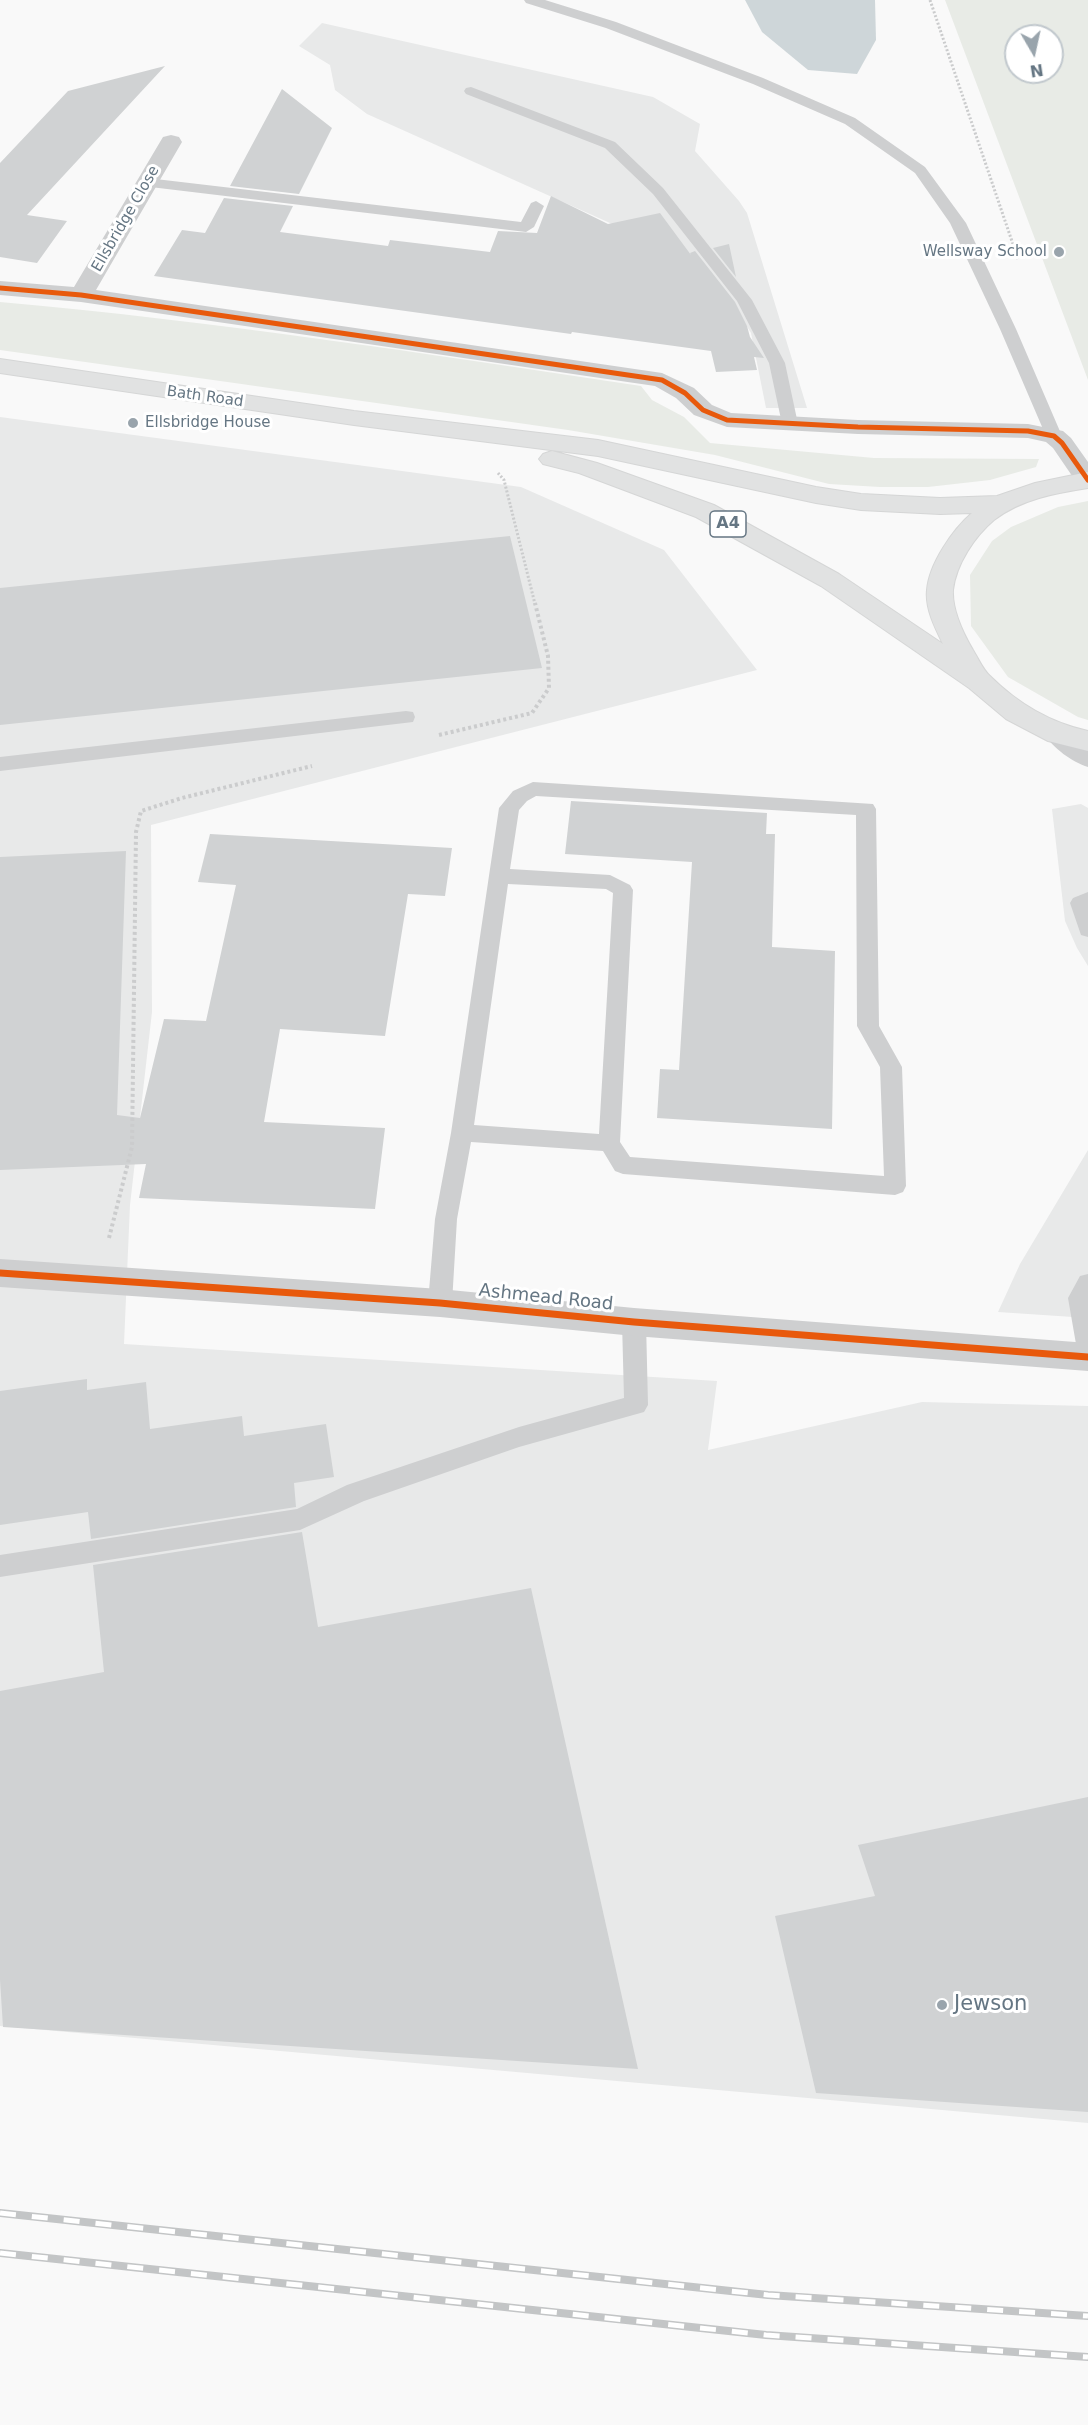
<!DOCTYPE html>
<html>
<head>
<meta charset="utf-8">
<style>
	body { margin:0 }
	#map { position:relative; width:1088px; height:2425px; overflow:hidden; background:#f9f9f9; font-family:"DejaVu Sans",sans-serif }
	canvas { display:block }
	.north { position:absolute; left:1004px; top:24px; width:60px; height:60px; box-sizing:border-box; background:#fff; border:2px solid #c1c8cd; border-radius:50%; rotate:171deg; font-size:16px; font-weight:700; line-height:24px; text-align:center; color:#657683 }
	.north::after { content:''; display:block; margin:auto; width:21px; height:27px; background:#99a4ac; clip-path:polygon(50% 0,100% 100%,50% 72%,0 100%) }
</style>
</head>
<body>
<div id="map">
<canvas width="1088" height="2425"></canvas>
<div class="north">N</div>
</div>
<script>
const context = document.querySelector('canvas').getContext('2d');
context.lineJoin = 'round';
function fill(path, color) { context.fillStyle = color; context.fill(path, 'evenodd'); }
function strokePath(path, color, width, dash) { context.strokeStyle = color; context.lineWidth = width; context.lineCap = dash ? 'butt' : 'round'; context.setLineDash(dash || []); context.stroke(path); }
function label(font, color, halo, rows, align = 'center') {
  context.font = font + ' "DejaVu Sans",sans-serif'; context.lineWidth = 6; context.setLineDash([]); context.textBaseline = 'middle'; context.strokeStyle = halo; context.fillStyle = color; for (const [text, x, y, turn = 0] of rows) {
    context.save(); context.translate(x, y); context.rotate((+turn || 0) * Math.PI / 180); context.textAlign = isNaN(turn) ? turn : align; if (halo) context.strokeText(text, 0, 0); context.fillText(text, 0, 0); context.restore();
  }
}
const built = new Path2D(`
	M322,23l331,74 47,27 -5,27 44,50 8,12 60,195h-41l-15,-75 -20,-32 -101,-69 -263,-118 -32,-24 -5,-25 -31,-19z
	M0,417l521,70 143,63 93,120 -606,155 1,187 -22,193 -6,139 593,37 -9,69 214,-48 166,4v717l-1088,-97z
	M1081,804l7,4v158l-11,-18 -12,-27 -13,-112z
	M1088,1150v168l-90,-6 22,-48z`);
const green = new Path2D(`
	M945,0h143v380zM1016,36h36v36h-36z
	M0,302c215,19 428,52 641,84l11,14 32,17 26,26 164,15 165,1 -3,8 -46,13 -62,7h-48l-51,-3 -114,-29 -147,-25 -568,-80z
	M1088,501v219l-10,-3 -70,-40 -37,-51 -1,-51 22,-34 19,-14 47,-20z`);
const water = new Path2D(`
	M745,0h130l1,40 -19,34 -49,-4 -46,-38z`);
const building = new Path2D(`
	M165,66l-138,149 40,6 -30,42 -37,-6v-94l68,-72z
	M282,89l50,39 -33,66 -69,-8z
	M551,196l57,28 52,-11 31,42 -1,-2 5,-2 40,51 12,24 3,11 14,21 -10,-1 3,13 -41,2 -5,-21 -139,-19 -1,2 -417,-58 28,-46 23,3 19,-35 69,8 -13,26 108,14 2,-6 100,12 8,-21 39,2z
	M729,244l7,33 -23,-29z
	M510,536l32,132 -542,57v-137z
	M571,801l196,12 -1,21h9l-3,113 63,4 -3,178 -175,-11 3,-49 19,1 13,-208 -127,-8z
	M210,834l242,14 -7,48 -37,-2 -23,142 -105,-7 -16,93 121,6 -10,81 -236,-11 7,-34 -146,6v-313l126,-6 -9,264 23,3 24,-99 42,2 30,-136 -38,-3z
	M87,1379v11l59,-8 4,47 92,-13 2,20 82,-12 8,53 -40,6 2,24 -205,32 -3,-27 -88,13v-134z
	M302,1532l16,95 213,-39 107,481 -635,-42 -3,-47v-289l104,-19 -11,-107z
	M1088,1797v315l-272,-19 -41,-177 100,-20 -17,-51z`);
const pathFar1 = new Path2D(`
	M930,0l88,259
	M498,473l6,7 31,124`);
const path = new Path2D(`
	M439,735l93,-22 17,-25 -1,-32 -13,-53
	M109,1238l23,-91 4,-315 5,-21 41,-13 130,-32`);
const service = new Path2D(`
	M524,0h21l71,22 147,56 92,40 70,49 41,56 50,106 46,107 -2,4h-12l-2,-4 -46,-107 -50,-106 -35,-50 -70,-49 -92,-40 -147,-56 -80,-25z
	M471,87l144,55 48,46 89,112 33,63 13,61 -2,4h-12l-2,-4 -13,-61 -32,-62 -84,-107 -48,-46 -139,-54 -2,-3 2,-3z
	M147,178l374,44 10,-19 5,-2 8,5 -10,21 -8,5 -384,-46 -3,-3 3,-3z
	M406,711l7,1 2,5 -2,5 -413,49v-14z
	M533,782l340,22 3,5 3,217 23,41 4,119 -3,6 -8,3 -272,-21 -8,-3 -12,-20 -132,-9 -14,77 -5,84 -4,7 -8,3 -8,-3 -4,-7 7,-84 16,-86 48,-325 14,-17zM536,796l320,19 1,211 23,41 4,109 -254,-19 -10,-15 13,-252 -3,-5 -20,-10 -100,-6 9,-59 8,-9zM508,884l98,5 7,4 -14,241 -125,-9z
	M1088,892v45l-7,-2 -11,-32 3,-5z
	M1088,1274v80l-8,-3 -4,-7 -8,-46 12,-22z
	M634,1312l8,3 4,7 2,83 -4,7 -125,35 -155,54 -64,29 -300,47v-22l297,-46 50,-24 172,-58 105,-29 -2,-76 4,-7z`);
const minor = new Path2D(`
	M171,135l8,2 3,5 -86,148 566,83 32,15 18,17 19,8 127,7 170,4 35,7 8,7 17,24v26l-9,-2 -26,-38 -7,-6 -18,-4 -170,-4 -131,-7 -33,-12 -18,-17 -21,-12 -574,-84 -81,-7v-14l74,6 86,-145 3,-5z
	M1058,725l10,2 20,16v24c-16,-5 -35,-19 -44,-33l4,-7z
	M0,1259l440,30 194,19 454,35v28l-454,-35 -194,-19 -440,-30z`);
const trunk = new Path2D(`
	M0,359l354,52 244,29 218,47 45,7 79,4 57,-2 38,-13 53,-11v16c-32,5 -67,11 -94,32 -19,16 -38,44 -41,70 -1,19 10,43 20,60 5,8 10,20 17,26 27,27 61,47 98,55v20l-40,-10 -42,-22 -37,-31 -148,-102 -125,-69 -117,-44 -36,-9 -4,-5 4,-5 9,-3 45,12 117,42 125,69 104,70c-8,-16 -18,-36 -16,-54 2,-26 26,-61 45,-77l-32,1 -79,-4 -45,-7 -218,-47 -244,-31 -354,-52z`);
const rail = new Path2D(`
	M0,2213l768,82 320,21
	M0,2253l766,82 322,22`);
const cyclewayFar1 = new Path2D(`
	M0,288l81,7 581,85 23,13 18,17 24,10 131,7 170,4 26,5 8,7 26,37`);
const cycleway = new Path2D(`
	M0,1273l440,30 194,19 454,35`);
const markers = [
	[1059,252,6,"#99a4ac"],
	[133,423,6,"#99a4ac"],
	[942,2005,6,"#99a4ac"]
];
const farStreetnames = [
	["Ellsbridge Close",126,219,-60],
	["Bath Road",205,397,8]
];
const farPoinames = [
	["Wellsway School",1047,252],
	["Ellsbridge House",145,423,"left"]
];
const shields = [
	[728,524,36]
];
const shieldNames = [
	["A4",728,524]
];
const streetNames = [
	["Ashmead Road",546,1298,6]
];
const nearPoinames = [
	["Jewson",954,2005]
];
fill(built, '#e8e9e9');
fill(green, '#e8ebe6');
fill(water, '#ced6d9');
fill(building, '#d0d2d3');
strokePath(trunk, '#d5d6d6', 2);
strokePath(pathFar1, '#cbcccd', 3, [2, 2]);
strokePath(path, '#cbcccd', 4, [3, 3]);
fill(service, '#cecfd0');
fill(minor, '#cecfd0');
fill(trunk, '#e1e2e2');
strokePath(rail, '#c3c5c6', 8);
strokePath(rail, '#fff', 5, [16]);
strokePath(cyclewayFar1, '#e8590c', 5);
strokePath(cycleway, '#e8590c', 7);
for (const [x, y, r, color] of markers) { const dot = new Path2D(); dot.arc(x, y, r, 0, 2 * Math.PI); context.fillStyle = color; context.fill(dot); strokePath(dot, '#fff', 2); }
label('15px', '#657683', '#fff', farStreetnames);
label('15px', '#657683', '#fff', farPoinames, 'right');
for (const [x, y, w] of shields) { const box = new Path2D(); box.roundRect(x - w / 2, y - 13, w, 26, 4.5); context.fillStyle = '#fff'; context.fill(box); strokePath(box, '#657683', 1.5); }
label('bold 16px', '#657683', null, shieldNames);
label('18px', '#657683', '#fff', streetNames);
label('21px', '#657683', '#fff', nearPoinames, 'left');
</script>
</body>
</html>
